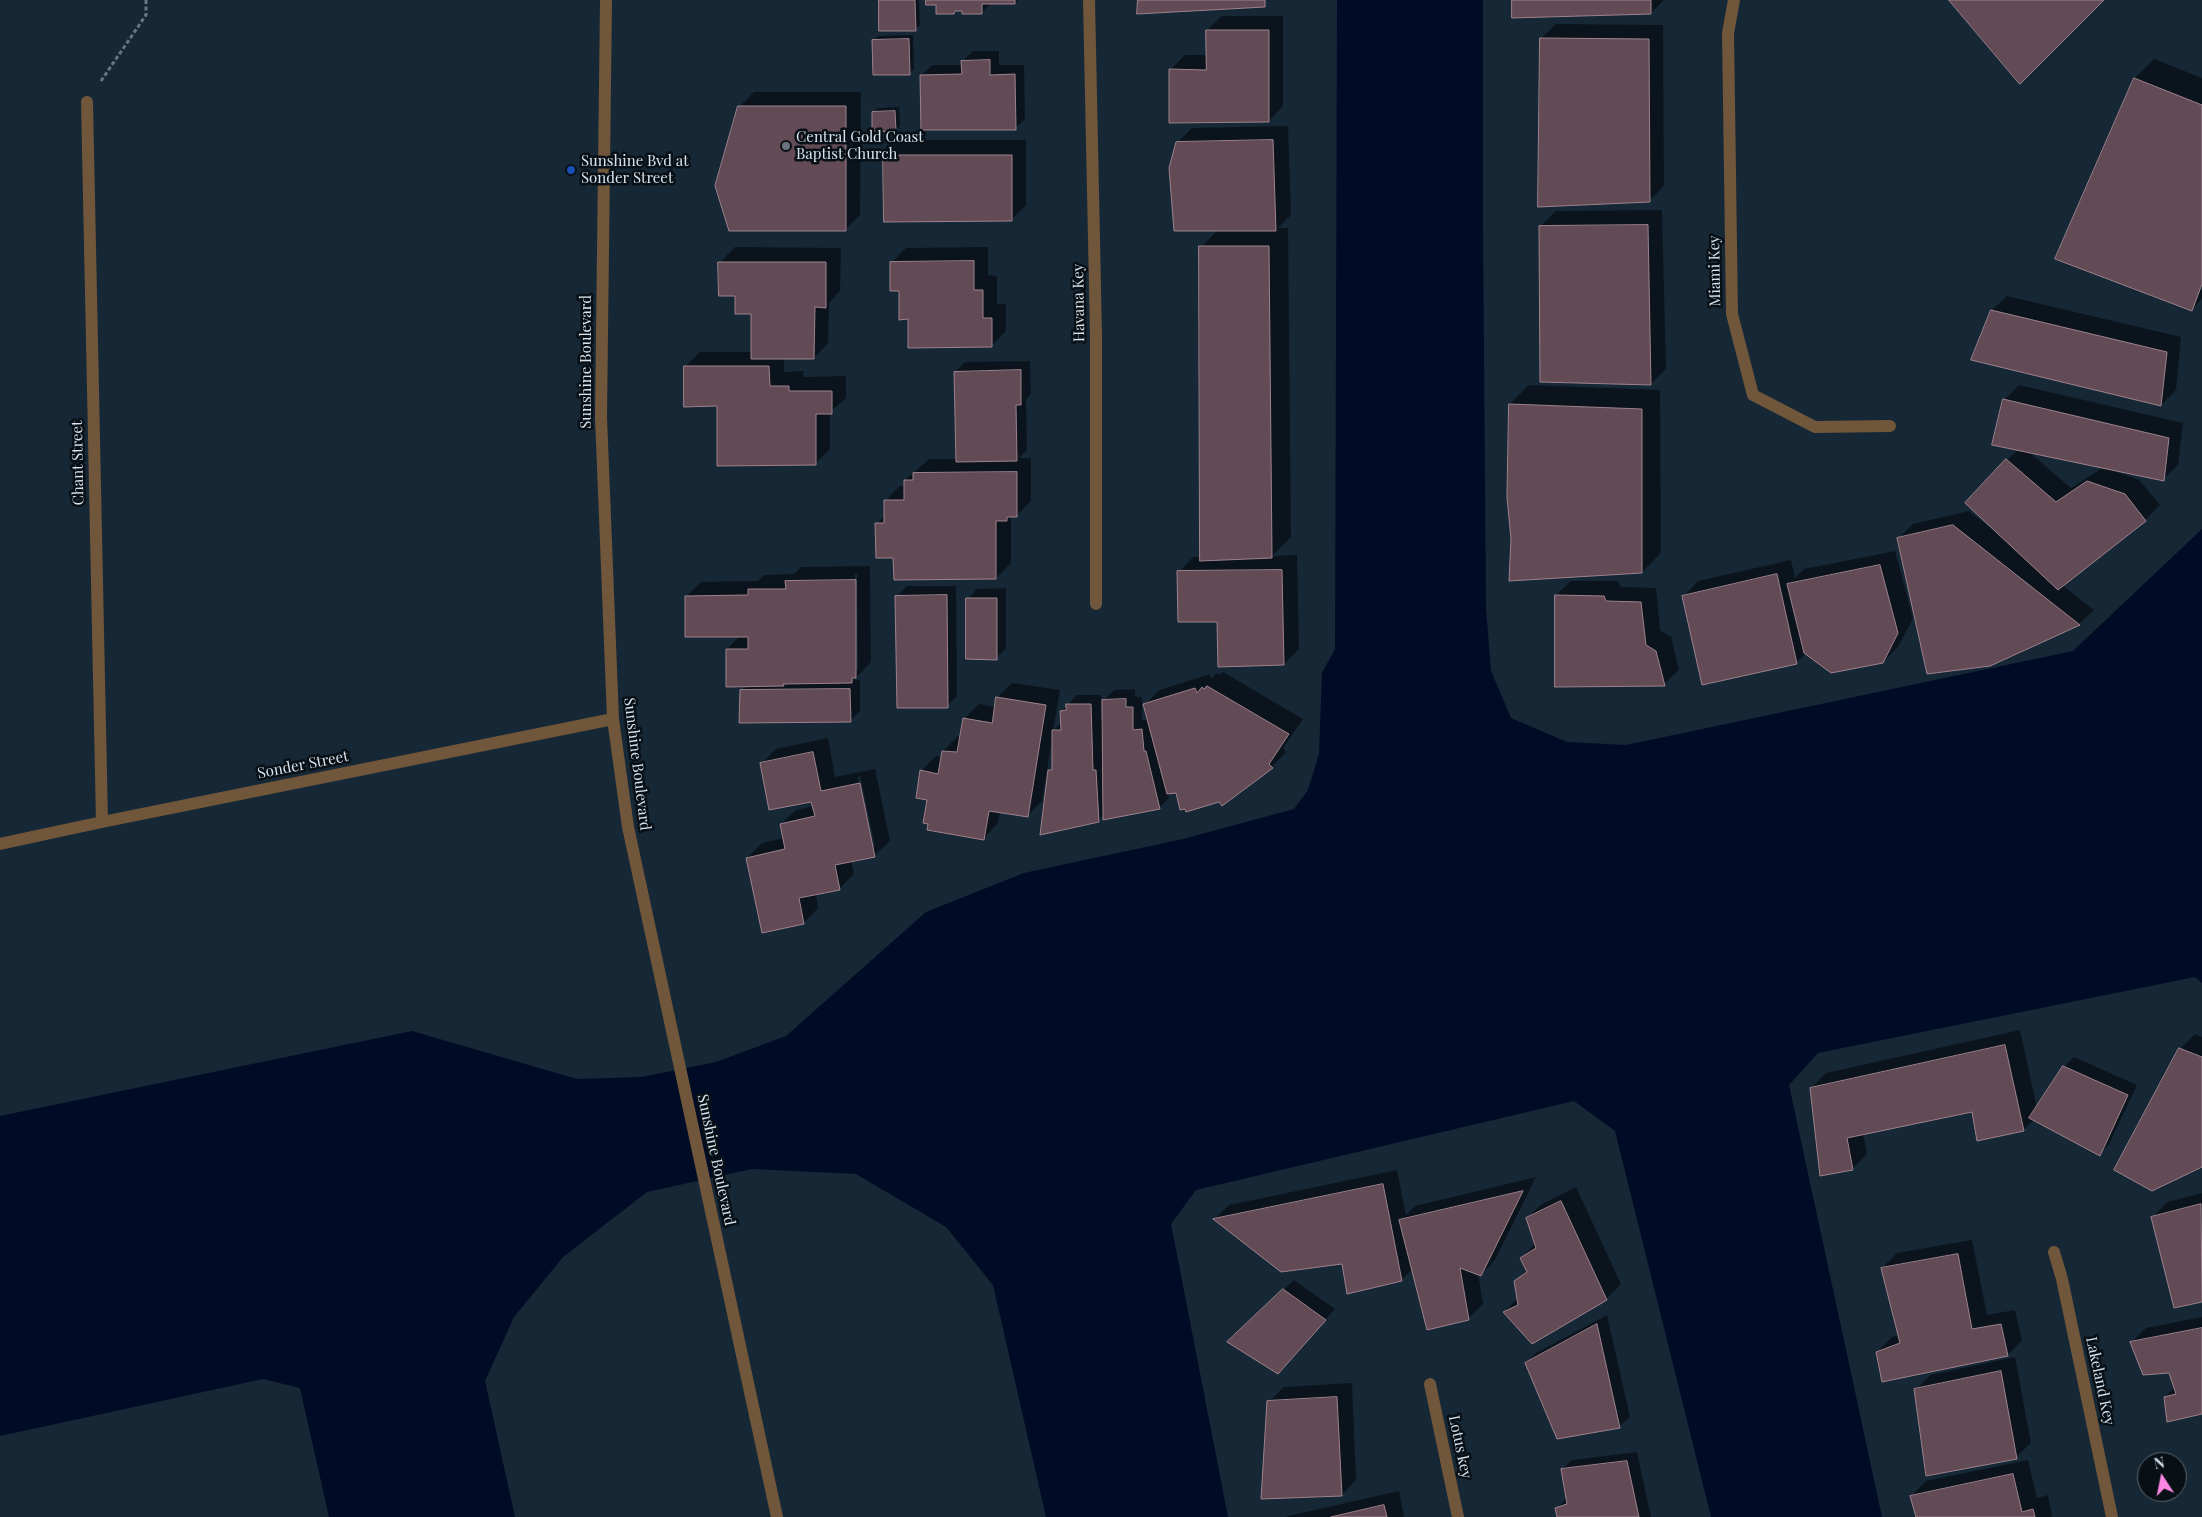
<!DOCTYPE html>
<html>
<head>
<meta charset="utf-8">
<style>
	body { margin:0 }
	#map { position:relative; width:2202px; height:1517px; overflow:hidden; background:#162736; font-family:"Playfair Display",serif }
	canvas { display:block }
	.north { position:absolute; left:2137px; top:1452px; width:50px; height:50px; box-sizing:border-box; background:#081016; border:1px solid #5c656c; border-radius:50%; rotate:349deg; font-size:14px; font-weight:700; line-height:20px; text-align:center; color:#d9e4ee }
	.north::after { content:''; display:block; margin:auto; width:18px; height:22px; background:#fd86e2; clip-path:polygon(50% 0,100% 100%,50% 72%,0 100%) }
</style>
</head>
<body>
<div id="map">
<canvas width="2202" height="1517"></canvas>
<div class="north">N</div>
</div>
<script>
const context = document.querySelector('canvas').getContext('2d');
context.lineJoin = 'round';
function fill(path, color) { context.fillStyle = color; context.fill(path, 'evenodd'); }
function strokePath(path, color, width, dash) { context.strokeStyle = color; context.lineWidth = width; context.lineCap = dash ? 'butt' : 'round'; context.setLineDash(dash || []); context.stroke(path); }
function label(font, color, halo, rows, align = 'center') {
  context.font = font + ' "Playfair Display",serif'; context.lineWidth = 5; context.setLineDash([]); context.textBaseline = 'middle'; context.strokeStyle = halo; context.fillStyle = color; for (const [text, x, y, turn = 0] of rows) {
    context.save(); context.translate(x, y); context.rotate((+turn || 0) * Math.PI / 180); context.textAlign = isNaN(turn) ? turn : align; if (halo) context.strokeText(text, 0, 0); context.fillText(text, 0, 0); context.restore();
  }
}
const water = new Path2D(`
	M1337,0h146v233l3,375 5,63 20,47 56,24 59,3 447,-94 129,-122v454l-7,-6 -377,76 -29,32 93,432h-171l-96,-386 -41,-30 -378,89 -25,34 57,293h-182l-53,-232 -47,-58 -90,-53 -104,-5 -105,23 -84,65 -49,60 -29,64 30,136h-186l-29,-129 -37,-9 -263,57v-320l412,-85 165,48 65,-2 74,-15 70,-26 140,-124 98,-39 159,-34 111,-30 14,-19 11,-36 3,-81 13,-24z`);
const shadow = new Path2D(`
	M880,0h39l1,25 -5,5z
	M927,0h91l-3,3h-24l-10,10 -18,-4h-6l-3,4z
	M1513,0h151l-13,13z
	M1222,16h61v90l-14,15 -99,-51 15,-15h22v-25z
	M1556,24l107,1 1,161 -15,15 -108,-163z
	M913,35l1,34 -5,4 -35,-32 4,-5z
	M973,51h26v14h25l1,54 -10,9 -93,-53 10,-10h31v-4z
	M2154,59l48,19v221l-10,10 -135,-51 78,-180z
	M754,92h107l-1,123 -15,15 -106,-123z
	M899,107l1,19 -5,4 -22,-17 5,-5z
	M1288,126l3,89 -13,13h10l3,309 -19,19 25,-1 2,94 -15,15 -66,-44 -39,-48 14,-15h8v-310l17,-17 -41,-87 15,-15z
	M899,140h127v65l-15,15 -126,-65z
	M1662,210l4,159 -15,15 -110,-158 15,-15z
	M735,247l106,1 -1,43 -11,12 -1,40 -14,15h-30v14l20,-1 -1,6 43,-1v22l-16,14v37l-14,14 -97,-58 -34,-38 15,-15h52v-39l-16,-18 -16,-33z
	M988,247v28l9,1v28h9v27l-15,15 -91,-57 -9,-26 15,-15z
	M2007,296l174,41 -5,53 -15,15 -169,-95z
	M1030,361l1,33 -5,5 1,51 -8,8h12v43l-14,14 -6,1v47l-15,15 -101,-21 -18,-33 8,-9v-14l15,-15h5v-6l24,-21h28l-2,-87 10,-10z
	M1529,385l131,5 1,163 -19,19 -130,-33 -2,-135z
	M2019,385l164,38 -5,42 -15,14 -51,-10v1l27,10 21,25 -15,15 -83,65 32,25 -15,14 -55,26 -125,-112 14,-14 56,-13 24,19 1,-1 13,-69 12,-11 -15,-49zM2028,451l76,16 -33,21z
	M1895,551l18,67 -15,29 -15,15 -77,-9 -10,10 -112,-67 14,-15 93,-21 4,18 9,-9z
	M870,566l1,96 -17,18h6v31l-10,10 -109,-30 5,-5 -19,-37 13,-13 -54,-39 15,-15 57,-1 6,-6 30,-1 7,-7zM855,574h2l1,95h-3z
	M1571,581h47l3,6 35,1 4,42 11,7 8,33 -15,14 -108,-89z
	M907,586h49l1,110 -10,10 -50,-110z
	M1006,588v60l-10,10 -29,-59 10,-10z
	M1223,672l80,47 -20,29 3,4 -14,15 -52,33 -43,-9 -9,1 1,6 -10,10 -55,6 -6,7 -48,-50 3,-4 -1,-27 -10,61 -15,15 -27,-5 -2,12 -14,15 -55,-39 -8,-28 15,-15 6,1 1,-6 15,-15 3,1 3,-18 15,-15 17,3 2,-10 14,-14 48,7 -7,41 9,-9v-11l15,-16h24v24h3v-19l10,-10 21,-1v8h7v23h7l-4,-16 15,-14 50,-16 1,5 6,-6 3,2z
	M828,738l7,39 40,-8 15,72 -15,14 -24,5 3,14 -15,15 -23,5 2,14 -14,15 -57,-65 15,-15 22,-5 -3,-14 15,-14 18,-4 -2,-6 -50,-37 14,-14zM860,776l15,70h-3l-14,-69z
	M2020,1030l17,78 27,-41 10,-10 63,28 -28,59 -9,10 -66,-34 -11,10 -50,-19 -110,22 4,21 -15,15 -41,-81 15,-15z
	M2195,1034l7,3v128l-22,-116z
	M1397,1170l9,45 9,-9 121,-29 -41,83 -14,15 -3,-2 5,31 -15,15 -55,-50 -12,11 -186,-61 14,-14z
	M1576,1187l45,97 -15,15 -102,13 14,-14 -3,-16 12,-12 -6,-12 15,-15 -9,-25 15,-14z
	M2202,1193v107l-27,6 -22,-89 14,-15z
	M1972,1240l15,75 28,-5 7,30 -14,15 -131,-3 15,-15 8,-2 -18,-67 15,-15z
	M1294,1280l41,29 -47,54 -59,-21z
	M1607,1315l23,102 -10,9 -62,11 -32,-74 10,-10z
	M2202,1317v96l-37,-16 10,-10 -5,-15 -38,-30 14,-14z
	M2015,1357l16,86 -15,14 -100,-67 14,-15z
	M1352,1383l4,97 -14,15 -73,-93 15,-15z
	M1637,1452l14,65h-93l-1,-9 10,-10 -5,-29 10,-9z
	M2028,1460l9,38 11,-3 4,22h-134l-7,-21 15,-15z
	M1399,1491l5,26h-117l1,-1z`);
const building = new Path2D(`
	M879,0h36l1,31h-37z
	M926,0h89v4h-33v10h-20v-3h-7l-1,3h-18v-9h-10z
	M1138,0h127v7l-128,7z
	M1512,0h139v14l-139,4z
	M1949,0h155l-84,84z
	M1206,30h63v92l-100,1v-54l37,1z
	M1540,38l109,1 1,163 -112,5z
	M909,39l1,36h-37l-1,-35z
	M990,60v15l25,-1 1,56h-95l-1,-55 42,-1 -1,-13z
	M2134,78l68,27v179l-10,27 -137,-52z
	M738,106h108v125h-117l-14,-45z
	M895,111l1,20 -24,1v-20z
	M1273,140l3,91h-102l-5,-63 7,-26z
	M883,155h129v66l-128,1z
	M1648,225l3,160 -111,-3 -1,-156z
	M1199,246h70l3,312 -72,3z
	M974,261v29h9v28h9v29l-84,1v-29l-9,1v-29h-9v-29z
	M718,262h108v46l-11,-1 -1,52h-63v-45h-16v-18h-16z
	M1991,310l176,42 -6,54 -190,-46z
	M684,366h85l1,20h19v5h43v23h-16v51l-99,1v-60l-33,1z
	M1021,370v35h-5l1,56 -61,1 -2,-90z
	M2003,399l166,39 -5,43 -172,-36z
	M1509,404l133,5v164l-133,8 2,-42 -4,-42z
	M2006,459l50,43 31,-21 38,13 21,27 -88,69 -93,-87z
	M1017,472v45h-10v4h-11v58l-102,1 -1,-22h-17l-1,-35h9v-23h20v-20h9v-7z
	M1953,525l127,100 -90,41 -63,8 -30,-136z
	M1880,565l18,68 -15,30 -52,10 -27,-20 -17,-69z
	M1282,570l2,95 -66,2 -1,-45h-39l-1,-51z
	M1777,574l20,90 -95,21 -20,-89z
	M856,580v98h-4v5l-69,1 1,2 -58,1v-38h22v-12h-63v-41l63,-1v-6h38l-1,-8z
	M947,595l1,113h-51l-2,-112z
	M1555,595l49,1 2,5 35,1 5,43 10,6 9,35 -110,1z
	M966,598h31v62l-31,-1z
	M1207,686l82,48 -20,30 4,4 -51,38 -3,-4 -33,10 -1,-3 -5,1 -4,-17 -9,1 -24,-90 52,-16 2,5 5,-6 2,2z
	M850,689l1,33 -112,1 1,-33z
	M996,697l50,8 -18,112 -39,-6 -5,29 -57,-10 1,-6 -5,-1 4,-23 -11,-2 4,-28 18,4 4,-23 15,1 6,-34 29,5z
	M1126,699v8h7v23l9,-1 2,22h2l14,58 -57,11 -1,-120z
	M1066,704h25l2,66h3l3,52 -59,13 8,-65h4v-40h9l-1,-19 6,-1z
	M813,752l8,39 39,-8 15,74 -40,8 5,25 -41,8 5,26 -42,9 -16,-75 39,-9 -5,-25 35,-8 -4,-14 -42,8 -9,-47z
	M2005,1045l19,86 -47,10 -5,-29 -125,26 6,32 -33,6 -10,-88z
	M2179,1048l23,9v110l-50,24 -38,-21z
	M2063,1066l65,29 -28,61 -71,-38z
	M1383,1184l19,97 -55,13 -5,-30 -61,8 -68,-53z
	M1523,1191l-42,85 -21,-8 9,52 -42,10 -28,-110z
	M1561,1201l46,99 -75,44 -29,-32 15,-7 -4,-24 13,-9 -7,-14 16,-10 -10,-30z
	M2201,1204l1,98 -28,6 -23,-91z
	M1958,1254l14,75 29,-5 7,32 -126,26 -6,-30 24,-9 -19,-75z
	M1283,1289l43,31 -48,54 -51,-32z
	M1597,1324l23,104 -63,11 -32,-76z
	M2202,1328v86l-35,8 -3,-25 12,-3 -7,-21 -26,2 -13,-33z
	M2001,1371l16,88 -91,17 -12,-87z
	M1337,1397l5,99 -81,3 6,-98z
	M1627,1461l12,56h-82l-2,-9 12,-4 -6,-35z
	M2013,1474l9,38 11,-3 2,8h-119l-6,-21z
	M1384,1505l3,12h-56z`);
const path = new Path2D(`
	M101,81l45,-66v-15`);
const minor = new Path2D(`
	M606,0l-5,417 12,302 15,108 149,690
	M1089,0l7,335v269
	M1734,0l-6,33 4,281 21,81 62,32 75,-1
	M87,102l15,720
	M0,844l102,-22 511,-103
	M2054,1252l8,27 50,238
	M1430,1384l28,133`);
const markers = [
	[786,146,5,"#6b7280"],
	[571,170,5,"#1a4fb4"]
];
const poiNames = [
	["Central Gold Coast",796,137],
	["Baptist Church",796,154],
	["Sunshine Bvd at",581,161],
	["Sonder Street",581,178]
];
const streetNames = [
	["Miami Key",1715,271,-91],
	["Havana Key",1079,303,-91],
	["Sunshine Boulevard",586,362,-90],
	["Chant Street",78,463,-91],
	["Sunshine Boulevard",637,764,83],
	["Sonder Street",303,765,-11],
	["Sunshine Boulevard",716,1160,78],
	["Lakeland Key",2100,1381,78],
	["Lotus key",1460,1447,78]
];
fill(water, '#000c26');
fill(shadow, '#0007');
fill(building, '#634b55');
strokePath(building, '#9d828d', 1);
strokePath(path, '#687683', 3, [4, 2.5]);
strokePath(minor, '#70563a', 12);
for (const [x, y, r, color] of markers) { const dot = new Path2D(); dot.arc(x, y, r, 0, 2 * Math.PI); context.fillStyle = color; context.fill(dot); strokePath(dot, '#081016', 2); }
label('15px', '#d9e4ee', '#081016', poiNames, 'left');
label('15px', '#d9e4ee', '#081016', streetNames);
</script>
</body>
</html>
